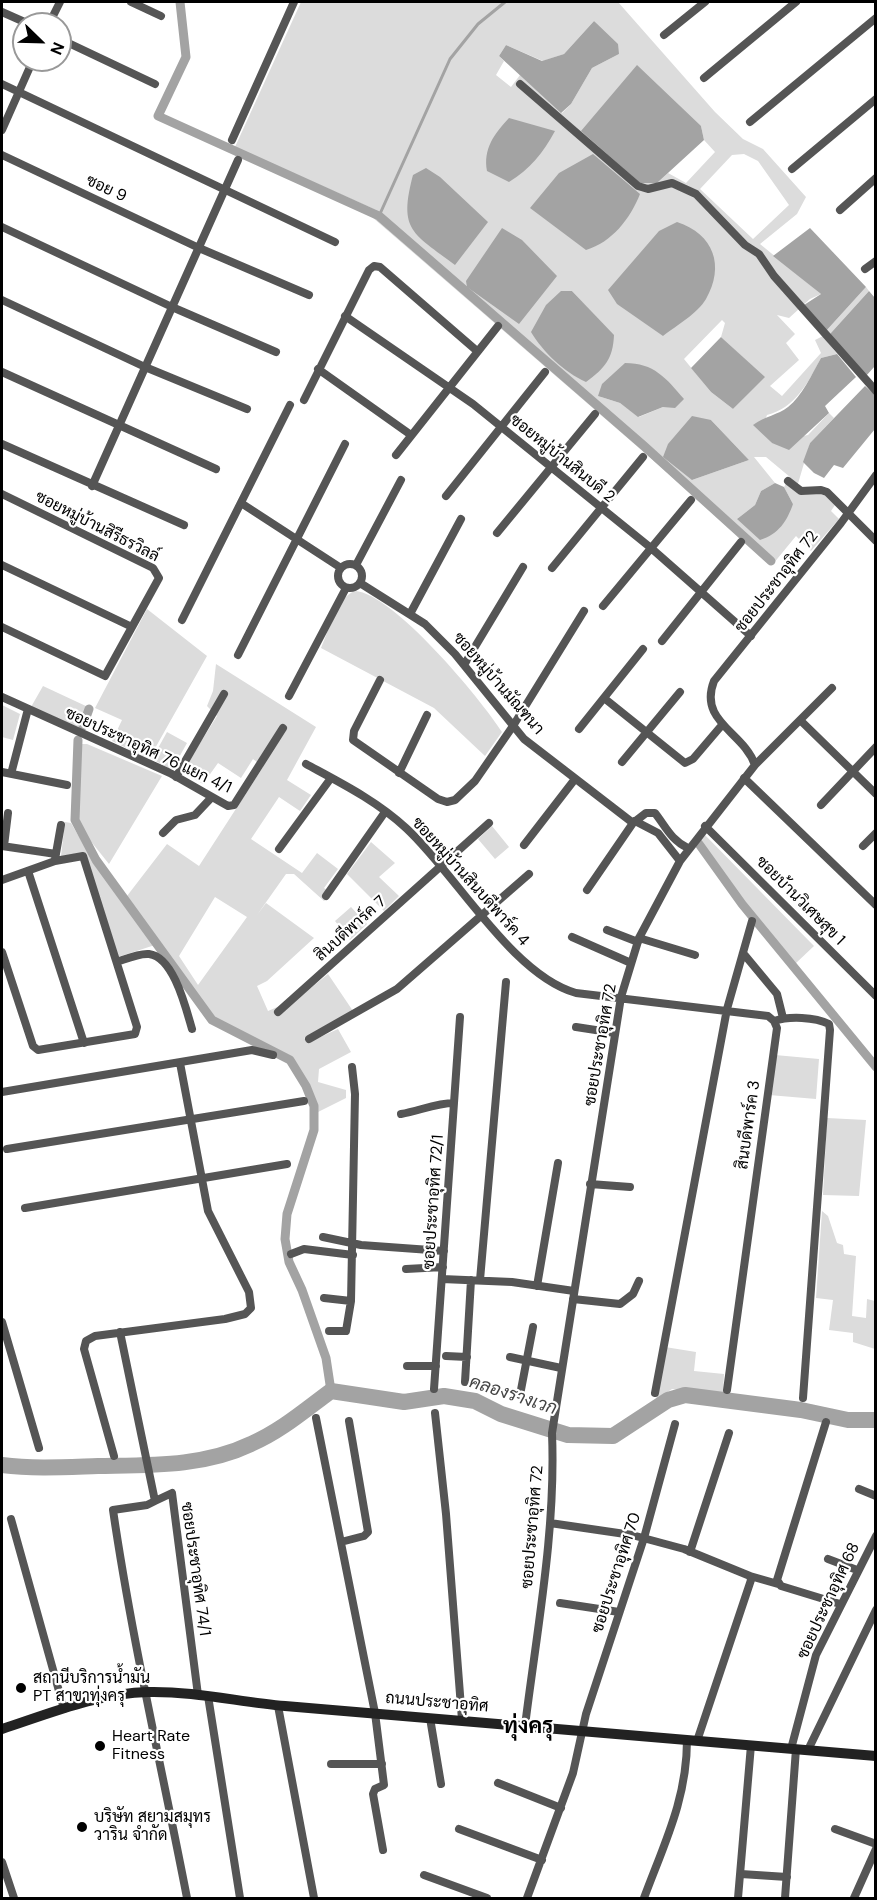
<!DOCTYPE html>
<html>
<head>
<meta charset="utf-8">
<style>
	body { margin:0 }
	#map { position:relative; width:877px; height:1900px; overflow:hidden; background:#fff; font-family:"DM Sans",sans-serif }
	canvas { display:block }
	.frame { position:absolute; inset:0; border:3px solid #000; pointer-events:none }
	.north { position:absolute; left:12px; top:12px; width:60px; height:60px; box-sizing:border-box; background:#fff; border:2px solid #999; border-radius:50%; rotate:113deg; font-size:16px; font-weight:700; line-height:24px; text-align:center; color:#000 }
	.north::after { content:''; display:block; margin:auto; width:21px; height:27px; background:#000; clip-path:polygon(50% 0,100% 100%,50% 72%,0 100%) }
</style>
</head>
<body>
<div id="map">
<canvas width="877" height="1900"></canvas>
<div class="frame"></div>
<div class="north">N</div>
</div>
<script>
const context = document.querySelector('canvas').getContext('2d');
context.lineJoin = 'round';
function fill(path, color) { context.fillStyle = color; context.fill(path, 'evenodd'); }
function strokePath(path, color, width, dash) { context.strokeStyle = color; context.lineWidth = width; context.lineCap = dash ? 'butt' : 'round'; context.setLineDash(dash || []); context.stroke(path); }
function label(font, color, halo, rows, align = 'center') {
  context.font = font + ' "DM Sans",Sarabun,sans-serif'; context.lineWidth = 4.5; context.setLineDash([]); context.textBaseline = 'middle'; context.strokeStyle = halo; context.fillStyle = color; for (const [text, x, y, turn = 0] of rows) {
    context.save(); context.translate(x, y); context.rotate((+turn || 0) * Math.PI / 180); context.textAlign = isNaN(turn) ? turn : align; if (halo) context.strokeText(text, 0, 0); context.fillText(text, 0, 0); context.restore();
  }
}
const green = new Path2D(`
	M301,2h317l97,110 28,27 20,10 43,48 -9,17 -37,30 61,50 -11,5 -21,19 -12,-3 18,19 -9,9 13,17 -29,26 12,10 39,-43 -6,-13 8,-4 14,18 -16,4c-13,25 -26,50 -54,57l-6,16 11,12 36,-8 21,-22 5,5 -24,25 -13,44 42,12 -8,12 8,8 -28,32 -15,-15 -23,28 -401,-347 4,-7 -141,-63zM594,21l25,33 -27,14 -21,36 -9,9 -42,-38 -9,12 -15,-12 8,-14 -5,-5 7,-11 37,16 21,-7zM701,126l3,14 11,12 -29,31 -18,-10 -11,10zM744,154l14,7 31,44 -36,34 -53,-50 32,-34zM561,291h11l41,44zM722,320l3,3 -4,14 43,40 -31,32 -22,-17 -27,-33zM598,396l65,11 -24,10 -19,-14zM711,420l38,40 -57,20zM754,457h12l24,20 -6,10 9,17 -56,15 18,-14 6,-14 14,-8z
	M866,287l3,4 -39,43 -4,-3z
	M355,591c38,2 126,108 147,141l-17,24 -51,-48 -113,-60c8,-18 15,-50 34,-57z
	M147,609l60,47 -58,103 -37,-18 10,-21 -27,-12z
	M216,664l100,63 -29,53 24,15 -11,16 -21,-14 -28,42 51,34 15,-20 21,16 -14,19 8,6 -8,7 -30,-27h-8l-29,41 9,-12 48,35 -47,43 -10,5 11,25 14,-6 3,4 43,-35 25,37 -49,27 3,5 31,-14 13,23 -32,17 -1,13 28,8v8l-28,14 -15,-37 -11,-16 -77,-39 -57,-76 -31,-48 40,-52 32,22 64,-99 -10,-8 -12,19 -23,-15 -15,21 -21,-12 35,-56 -10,-10 6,-15zM215,897l32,20 -49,68 -19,-29z
	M43,686l45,21 -10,21 -47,-21z
	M2,705l18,9 -7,26 -11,-3z
	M167,732l20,11 -15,27 -20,-11z
	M81,744h6l75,32 -53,88 -28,-35 -3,-10z
	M65,822l6,1 14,24 70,98 -37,12 -34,-103 -23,2z
	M492,826l17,21 -14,12 -17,-20z
	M704,834l110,112 -19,18 -98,-120z
	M371,842l24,21 -16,14 20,19 -15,15 -37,-37z
	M351,907l16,17 -17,16 -15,-19z
	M775,1055l44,4 -3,40 -47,-4z
	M827,1118l39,2 -7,76 -36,-1z
	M822,1211l6,5 9,27 6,2 1,9 12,2 -4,60 14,2 1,-19 8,2v48l-22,-7v-9l-24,-3 4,-30 -17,-2z
	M665,1347l31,5 -2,19 30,3 -1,20 -51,-5 -16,11z`);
const water = new Path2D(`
	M594,21l24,23 1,10 -27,14 -21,36 -10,9 -62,-57 7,-11 36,16 22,-7z
	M637,65l64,61 3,14 -47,43h-17l-59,-52z
	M509,118l46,13c-12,22 -25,38 -46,51l-22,-11c-4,-22 7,-37 22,-53z
	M593,154l47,40c-10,25 -28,48 -54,56l-56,-42 29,-35z
	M426,168l14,9 48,45 -33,43c-42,-32 -57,-34 -42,-90z
	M677,222c37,12 48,44 29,77 -8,14 -30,27 -43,37l-46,-32 -9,-14 51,-59z
	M502,228l20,12 35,36 -38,48 -52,-37 -1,-6z
	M810,228l56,59 -40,44 -22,-26 17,-11 -48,-38z
	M561,291h11l42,44c-1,24 -9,33 -28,47 -22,-10 -43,-30 -55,-50l15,-27z
	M869,291l6,7v68l-9,10 -36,-42z
	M721,337l44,40 -32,32 -22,-17 -20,-24z
	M837,354l19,23 -31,29 4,7 -40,37 -17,-7 -19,-18c12,-9 25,-10 35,-18 14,-11 24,-33 33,-49z
	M625,363c29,0 41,15 59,36l-9,9 -12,-1 -25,10 -18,-14 -22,-7 4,-12z
	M865,386l10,9v34l-32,39 -9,-3 -10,13 -10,-5 -11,-11 7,-19z
	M692,416l19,4 38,40 -57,20 -29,-23 5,-13z
	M775,483l9,4 9,17c-6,17 -14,30 -33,36l-23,-21 18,-14 6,-14z`);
const stream = new Path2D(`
	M379,216l71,-157 28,-35 27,-22`);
const canal = new Path2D(`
	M180,2l6,55 -28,59 221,100 265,230 127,115
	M83,726l6,-17
	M78,740l-3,80 21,40 116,160 78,40 16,26 8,20v24l-27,84 -2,25 4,23 13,28 24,68 5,33
	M699,844l43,60 134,163`);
const river = new Path2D(`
	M2,1465c32,4 64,2 96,1 51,-1 105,1 153,-22 30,-13 54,-34 80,-53l73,11 40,-6 31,5 26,13 67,21 45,1 55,-36 17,-5 116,15 47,10h28`);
const minor = new Path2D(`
	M131,2l30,14
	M2,12l27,12
	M49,24l11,-22
	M664,35l41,-33
	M60,39l95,45
	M704,78l92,-76
	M2,84l333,158
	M520,84l118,102 10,3 24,-6 24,11 49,51 14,9 15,22 102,115
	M750,122l126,-104
	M2,130l31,-70
	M232,140l62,-138
	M2,155l197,93 110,47
	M792,169l84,-70
	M840,210l36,-32
	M2,227l170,80 104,45
	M865,269l11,-8
	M2,300l143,67 102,42
	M345,316l128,88 178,144 100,88
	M318,369l93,66
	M2,372l214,97
	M304,400l65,-130 5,-4 6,1 97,84
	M2,444l182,81
	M396,455l102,-129
	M788,481l13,10 20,-1 6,2 49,49
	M92,486l146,-326
	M2,494l151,74 6,10 -54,98 -103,-49
	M446,496l99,-124
	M241,503l100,65
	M497,533l98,-119
	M338 576a12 12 0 1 1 24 0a12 12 0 1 1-24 0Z
	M2,565l130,62
	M356,565l45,-85
	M552,568l91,-111
	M360,583l65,41 30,30 69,85 109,84 -46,67
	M603,606l88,-106
	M410,614l51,-95
	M182,620l108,-215
	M662,641l79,-99
	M238,655l107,-211
	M464,665l59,-98
	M380,680l-26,51 -1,9 85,59 9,3 8,-2 20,-19 38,-55 71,-115
	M289,696l57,-108
	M2,697l168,76 58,33 6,-1 49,-77
	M604,698l81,65 8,-4 29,-34
	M800,720l76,74
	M579,729l64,-80
	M622,762l58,-70
	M306,764c35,19 71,37 100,64 50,46 106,147 170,165l192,23 6,5 3,7 -50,362
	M755,765l77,-77
	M2,772l65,13
	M399,773l28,-58
	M11,774l17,-65
	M176,777l48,-83
	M744,778l132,127
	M821,805l55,-58
	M635,821l23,12 22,28
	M633,823l13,-10h9c11,14 16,27 33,35
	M705,826l171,170
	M163,833l13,-13 19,-5 16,-17
	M524,845l51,-66
	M2,846l54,8
	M4,846l4,-33
	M863,846l13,-13
	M279,849l52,-71
	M55,859l6,-34
	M28,871l56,172
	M2,880l53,-19 28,-5 54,171 -2,7 -97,16 -5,-4 -31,-94
	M326,896l59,-84
	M607,930l31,12
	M572,937l59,26
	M639,938l56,17
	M743,953l34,41 6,24
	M117,962c9,-3 22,-9 32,-8 25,3 37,55 43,75
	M278,1012l211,-189
	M774,1021c15,-5 41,-4 55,3l1,6 -27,368
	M576,1027l39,6
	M309,1039l88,-50 132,-115
	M2,1092l250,-42 21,5
	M401,1114c18,-3 35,-11 53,-11
	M7,1149l297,-48
	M590,1184l40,3
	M25,1208l262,-44
	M323,1237l38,8 83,6
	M291,1254l13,-5 49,6
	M406,1269l37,-2
	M442,1279l70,3 62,9
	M480,1280l26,-298
	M537,1286l21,-123
	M324,1298l27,3
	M573,1299l47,5 13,-10 6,-13
	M2,1322l37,126
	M329,1331h17l5,-30 4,-207 -3,-27
	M120,1332l35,169 17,-8 26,202
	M446,1356l21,1
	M510,1357l51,11
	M407,1366h29
	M465,1382l6,-102
	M434,1389l26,-372
	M655,1393l72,-384 25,-88
	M520,1395l13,-68
	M435,1413l11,101 16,206
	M316,1418l59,295 9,72 -9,4 -2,5 10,56
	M826,1422l-49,158 4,6 59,18
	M114,1456l-30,-107 2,-8 9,-5 130,-17 20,-5 6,-6 -2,-16 -41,-81 -28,-148
	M859,1489l17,7
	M155,1501l-8,4 -34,5c19,130 49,259 74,388
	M11,1519l53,190
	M550,1523l82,12 52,14 66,27 1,4 -54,161
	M341,1542l23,-6 4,-4 -19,-111
	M690,1552l39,-119
	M828,1559l29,11
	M750,1576l28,8
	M560,1603l59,9
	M208,1696l32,202
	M278,1706l36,192
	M430,1718l11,66
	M525,1726c12,-97 31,-195 27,-293l69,-436 18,-59 41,-77 75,-96c-11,-33 -57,-43 -41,-84l127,-158 35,-48
	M791,1749l25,-94 60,-119
	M808,1750l68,-140
	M331,1764h51
	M498,1783l63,25
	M459,1829l83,31
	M835,1829l41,15
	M2,1862l12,36
	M741,1874l46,3
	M424,1875l63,23
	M527,1898l46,-125 13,-59 58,-176 31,-114
	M644,1898c20,-54 43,-99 43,-158
	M738,1898l13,-153
	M785,1898l11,-149
	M854,1898l22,-49`);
const secondary = new Path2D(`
	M2,1729c46,-15 97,-36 146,-37 46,-1 91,10 137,14l591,50`);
const markers = [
	[21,1688,6,"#000"],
	[100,1746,6,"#000"],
	[82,1827,6,"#000"]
];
const streetNames = [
	["ซอย 9",106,189,25],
	["ซอยหมู่บ้านสินบดี 2",562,459,39],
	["ซอยหมู่บ้านสิรีธรวิลล์",97,527,27],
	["ซอยประชาอุทิศ 72",777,582,-52],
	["ซอยหมู่บ้านมัณฑนา",498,684,49],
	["ซอยประชาอุทิศ 76 แยก 4/1",148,751,25],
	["ซอยหมู่บ้านสินบดีพาร์ค 4",470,882,48],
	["ซอยบ้านวิเศษสุข 1",800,901,45],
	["สินบดีพาร์ค 7",351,929,-42],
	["ซอยประชาอุทิศ 72",601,1045,-80],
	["สินบดีพาร์ค 3",749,1125,-82],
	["ซอยประชาอุทิศ 72/1",434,1202,-86],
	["ซอยประชาอุทิศ 72",533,1527,-85],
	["ซอยประชาอุทิศ 74/1",195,1569,82],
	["ซอยประชาอุทิศ 70",617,1573,-72],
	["ซอยประชาอุทิศ 68",829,1601,-65],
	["ถนนประชาอุทิศ",437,1703,5]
];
const poiNames = [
	["สถานีบริการน้ำมัน",33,1679],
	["PT สาขาทุ่งครุ",33,1697],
	["Heart Rate",112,1737],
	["Fitness",112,1755],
	["บริษัท สยามสมุทร",94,1818],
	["วาริน จำกัด",94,1836]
];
const waterNames = [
	["คลองรางเวก",513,1396,18]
];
const districtNames = [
	["ทุ่งครุ",528,1727]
];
fill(green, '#dcdcdc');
fill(water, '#a3a3a3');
strokePath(stream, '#a3a3a3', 3);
strokePath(canal, '#a3a3a3', 9);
strokePath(river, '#a3a3a3', 16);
strokePath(minor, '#555', 8);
strokePath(secondary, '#222', 10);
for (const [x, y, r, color] of markers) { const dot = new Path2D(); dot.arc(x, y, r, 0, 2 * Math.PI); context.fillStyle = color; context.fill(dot); strokePath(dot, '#fff', 2); }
label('16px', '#000', '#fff', streetNames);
label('16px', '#000', '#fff', poiNames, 'left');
label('italic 18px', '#444', '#fff', waterNames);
label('bold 22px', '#000', '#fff', districtNames);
</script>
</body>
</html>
